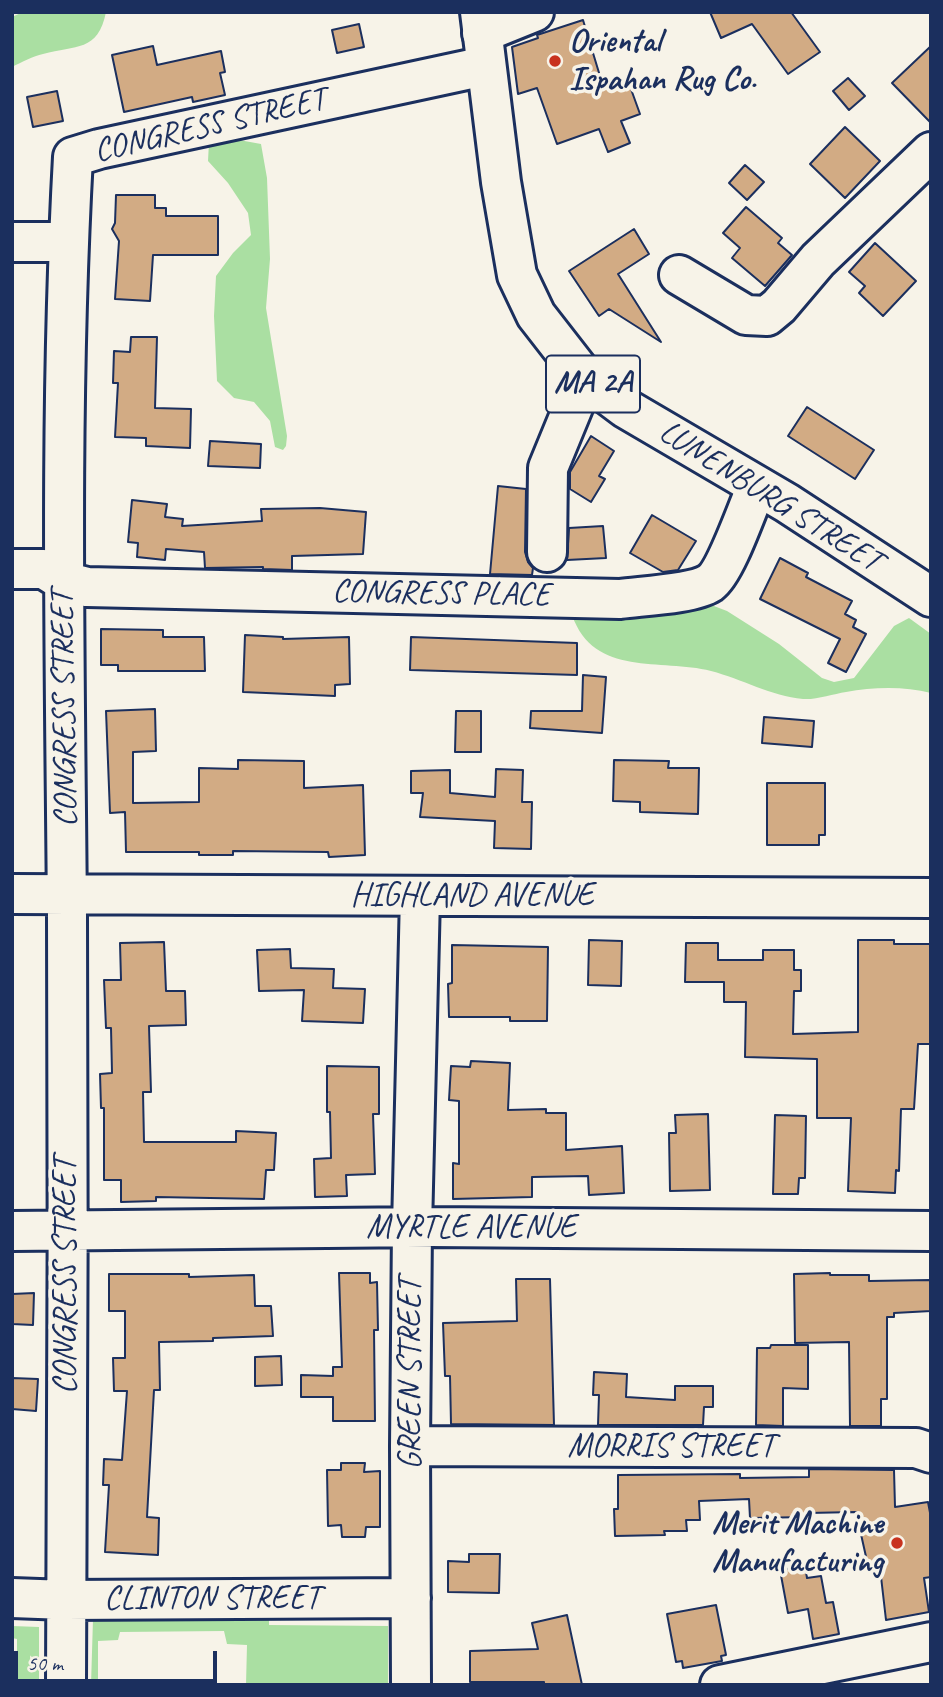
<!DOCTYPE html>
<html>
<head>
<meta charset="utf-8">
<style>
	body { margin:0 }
	#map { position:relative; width:943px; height:1697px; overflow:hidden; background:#f7f3e8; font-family:Caveat,sans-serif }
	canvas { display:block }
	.frame { position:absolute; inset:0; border:14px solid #1b2f5e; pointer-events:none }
	.scale { position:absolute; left:14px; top:1651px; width:203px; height:32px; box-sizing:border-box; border:4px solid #1b2f5e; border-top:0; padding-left:9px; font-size:21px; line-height:24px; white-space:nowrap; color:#1b2f5e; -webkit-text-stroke:5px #f7f3e8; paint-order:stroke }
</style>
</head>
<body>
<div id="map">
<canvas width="943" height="1697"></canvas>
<div class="frame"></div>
<div class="scale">50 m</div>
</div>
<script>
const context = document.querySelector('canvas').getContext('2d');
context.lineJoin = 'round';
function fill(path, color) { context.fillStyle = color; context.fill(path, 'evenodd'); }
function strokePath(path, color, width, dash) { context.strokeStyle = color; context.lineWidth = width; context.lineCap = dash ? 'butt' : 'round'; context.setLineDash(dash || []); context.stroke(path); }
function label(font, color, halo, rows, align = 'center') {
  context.font = font + ' Caveat,sans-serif'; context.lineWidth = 7; context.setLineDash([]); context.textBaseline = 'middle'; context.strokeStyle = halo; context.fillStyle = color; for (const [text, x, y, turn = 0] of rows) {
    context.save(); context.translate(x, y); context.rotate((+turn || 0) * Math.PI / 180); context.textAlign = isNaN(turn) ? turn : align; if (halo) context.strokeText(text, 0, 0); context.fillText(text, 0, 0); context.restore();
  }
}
const green = new Path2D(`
	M23,12h83c-8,40 -30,33 -63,42 -10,2 -21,8 -31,13v-50z
	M239,140l22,4 6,34 3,81 -4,49 21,128 -1,10 -3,4 -8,-3 -5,-26 -16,-19 -20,-4 -17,-17 -3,-65 2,-40 17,-23 18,-18 -3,-22 -20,-30 -20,-22 1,-19z
	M706,603l21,8 52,33 43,34 12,4 20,-4 40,-52 15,-8 22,16v59c-27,-7 -58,-6 -85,-1 -13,2 -30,8 -43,7 -32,-3 -61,-20 -92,-28 -50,-13 -117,7 -139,-56z
	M269,1618v7l119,1v59h-142l1,-40 -20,-1 -3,-13 -104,1 -2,8 -20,1v44h-7l2,-66z
	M12,1626l27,1v58h-27v-3l5,-1v-42l-5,-1z`);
const building = new Path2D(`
	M710,12h81l29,40 -32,22 -36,-50 -31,14z
	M583,20l20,66 24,-8 13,36 -19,7 9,22 -22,9 -9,-23 -42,15 -20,-56 -19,6 -6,-47 26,-9 -1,-3z
	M359,24l5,23 -27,6 -5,-23z
	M153,46l4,19 64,-14 4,21 -5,1 5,22 -32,7 -1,-5 -68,15 -12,-57z
	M931,46v77l-39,-40z
	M848,78l17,18 -16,14 -16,-19z
	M57,91l6,30 -30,6 -6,-30z
	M845,127l35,34 -35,37 -35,-34z
	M745,165l19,17 -17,18 -18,-17z
	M116,195h39v13h11v8h52v39h-65l-3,46 -35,-2 4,-58 -7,-12 3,-6z
	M746,207l36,31 -4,5 14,12 -27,31 -33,-28 8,-10 -17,-15z
	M634,229l15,25 -31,20 43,68 -52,-33 -10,7 -30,-45z
	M875,243l41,38 -33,35 -24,-23 6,-7 -16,-14z
	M131,337h26l-2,71 36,1 -1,39 -44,-2v-8l-31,-1 3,-54h-5l1,-32 16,1z
	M807,407l67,43 -19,29 -67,-43z
	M591,436l23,15 -15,25 6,3 -14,23 -21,-13v-17z
	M210,441l51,3 -1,24 -52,-2z
	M498,486l28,3 -1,63 3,10 5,6 -1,7 -42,-1z
	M132,500l35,4 -2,13 18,2 -1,7 80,-5 -1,-12 59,-1 46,4 -3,42 -71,2v14l-29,-1v-2l-58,1 -1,-16 -38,-3 -1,11 -28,-3 1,-14 -10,-1z
	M652,515l44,26 -18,29 -15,2 -33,-19z
	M603,526l3,32 -39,2 2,-32z
	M780,558l28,15 -2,4 46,24 -7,13 11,6 -3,7 13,7 -20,38 -18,-9 12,-24 -80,-40z
	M101,629l62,1v7h41l1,34h-87v-6h-17z
	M245,635l38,2v2l66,-2 1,47 -15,1v11l-92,-4z
	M411,637l166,6v32l-167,-5z
	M583,675l23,2 -4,56 -72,-5 1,-17h51z
	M155,709l1,42 -23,1v51l66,-1v-34l39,1v-9l66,1v27l59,-3 2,70 -36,2 -1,-5 -95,-1v4h-34v-3h-73l-1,-40 -15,1 -4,-102z
	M456,711h25v41h-26z
	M764,717l50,4 -2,26 -50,-4z
	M614,760l55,1 -1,7h31l-1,46 -58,-2v-10l-27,-1z
	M496,769l27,1 -1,32h10l-1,47 -37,-1 1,-27 -75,-4 3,-24h-12v-22l39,-1v23l45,4z
	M767,783h58v52h-6v10h-52z
	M589,940l33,1 -1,45 -33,-1z
	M858,940h36v4h37v100h-13l-4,65h-13l-2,62 -3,-1 -1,23 -47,-2 3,-73h-34v-59l-72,-2 1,-55h-22v-20h-39l1,-39h32v17h45v-10h31v20h7v21h-7l-1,43 65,-2z
	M164,942l2,49h19l1,34 -37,1 2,66h-8l1,50h92v-11l40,2 -2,37h-8l-2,29 -108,-2v4l-35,1v-22h-17v-72h-3l-1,-34 12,-1 -1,-45h-5l-2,-48h17l-1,-37z
	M452,945l96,2 -1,74h-37v-4h-61l-1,-33 4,-1z
	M290,949l1,19 43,1 -1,19 32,1 -2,34 -61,-2 2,-31 -45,1 -2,-41z
	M471,1061l39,2 -2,47 38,-1v4h20v37l56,-4 2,47 -35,2 -1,-19 -56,1v20l-79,2v-36l6,1v-63l-10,-1 2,-34 19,1z
	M327,1066l52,1v47h-6l2,60 -29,1 1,21 -32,1 -1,-38 17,-1 -1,-46h-3z
	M708,1114l2,76 -40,1 -1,-58h7l-1,-18z
	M775,1115l31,1 -1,62h-6l-1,16h-25z
	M339,1273h31v10l7,-1 1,48h-4l1,91h-42v-24h-32v-22l32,1v-9h9z
	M830,1273v2h39v6l62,-1v31l-37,2v4h-7v82h-6v27h-31l-1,-84 -54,1 -1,-69z
	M109,1274h80v3l65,-2 1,31h16l2,30 -60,2v3l-54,1 1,48h-6l-7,127 12,1 -1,37 -53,-3 4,-67h-6l1,-26 18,1 5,-69h-13l-1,-33h12v-47h-16z
	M516,1279h34l4,146 -103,-1 -1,-48h-5l-2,-53 74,-2z
	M34,1293l-1,32 -21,-1v-30z
	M771,1345h37v44l-25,-1v38l-27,-1 1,-77h13z
	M281,1356l1,29 -27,1v-29z
	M594,1372l33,2 -1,23 49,3v-14h38v21h-9l-1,18h-105l1,-30h-6z
	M12,1378l26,1 -2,32 -24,-2z
	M341,1463h24l-1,9 16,-1v56h-14l-1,10h-23l-1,-12 -13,1 -1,-56h14z
	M809,1469l85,1 1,37 33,-5 3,16v59l-7,1 5,34 -43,8 -6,-52 -11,2 -13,-58 -48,1v4l-58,1 -1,-19 -50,2 1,19h-14l1,11h-23l1,4 -50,1 -1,-27h4v-34l122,-1v4l69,-1z
	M469,1554h31l-1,39 -51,-1v-31l21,1z
	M805,1566l2,12 14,-2 5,27 7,-1 6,32 -26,5 -5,-30 -20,4 -8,-43z
	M716,1605l10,50 -5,1 1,5 -39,7 -1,-7 -6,1 -9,-48z
	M567,1615l15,70h-38v-3h-74v-31l68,-2 -6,-26z`);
const minor = new Path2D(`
	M482,33l52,-21
	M12,242h56
	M679,275l67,40 21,1 12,-10 39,-46 113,-108
	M547,552l1,-84 37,-90
	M12,569h32l19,12 24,6 533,12c22,-3 73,-5 90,-16 16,-11 38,-77 47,-97
	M12,894l919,4
	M12,1231l419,-4 500,4
	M410,1446l506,2 15,5
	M12,1598l54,2 345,-2
	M66,1685c2,-256 2,-512 1,-768 -2,-253 -8,-507 6,-760l26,-8 386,-83
	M411,1685l-1,-239 2,-218 8,-332
	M720,1685l211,-43`);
const major = new Path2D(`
	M480,12l21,170 16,93 19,40 49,63 40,30 162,95 144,94`);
const markers = [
	[555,61,7,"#c8321e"],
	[897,1543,7,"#c8321e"]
];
const shields = [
	[593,384,94]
];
const shieldNames = [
	["MA 2A",593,384]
];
const poiNames = [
	["Oriental",569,42],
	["Ispahan Rug Co.",569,80],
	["Merit Machine",883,1524,"right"],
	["Manufacturing",883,1562,"right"]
];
const streetNames = [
	["CONGRESS STREET",210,126,-13],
	["LUNENBURG STREET",770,497,32],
	["CONGRESS PLACE",441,594,1],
	["CONGRESS STREET",65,709,-91],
	["HIGHLAND AVENUE",472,896],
	["MYRTLE AVENUE",471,1228],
	["CONGRESS STREET",66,1276,-90],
	["GREEN STREET",411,1374,-90],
	["MORRIS STREET",671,1447],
	["CLINTON STREET",212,1599]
];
fill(green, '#aadfa2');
fill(building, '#d2ab84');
strokePath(building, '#1b2f5e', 2);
strokePath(minor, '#1b2f5e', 44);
strokePath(major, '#1b2f5e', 44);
strokePath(minor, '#f7f3e8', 38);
strokePath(major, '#f7f3e8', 38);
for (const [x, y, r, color] of markers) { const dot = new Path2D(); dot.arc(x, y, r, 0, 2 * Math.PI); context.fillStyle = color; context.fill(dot); strokePath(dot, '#f7f3e8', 2.5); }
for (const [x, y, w] of shields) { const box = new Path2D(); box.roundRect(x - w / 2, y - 28.5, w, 57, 5); context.fillStyle = '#f7f3e8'; context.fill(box); strokePath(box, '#1b2f5e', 2); }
label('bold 32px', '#1b2f5e', null, shieldNames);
label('bold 33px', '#1b2f5e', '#f7f3e8', poiNames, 'left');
label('33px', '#1b2f5e', '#f7f3e8', streetNames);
</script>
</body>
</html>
